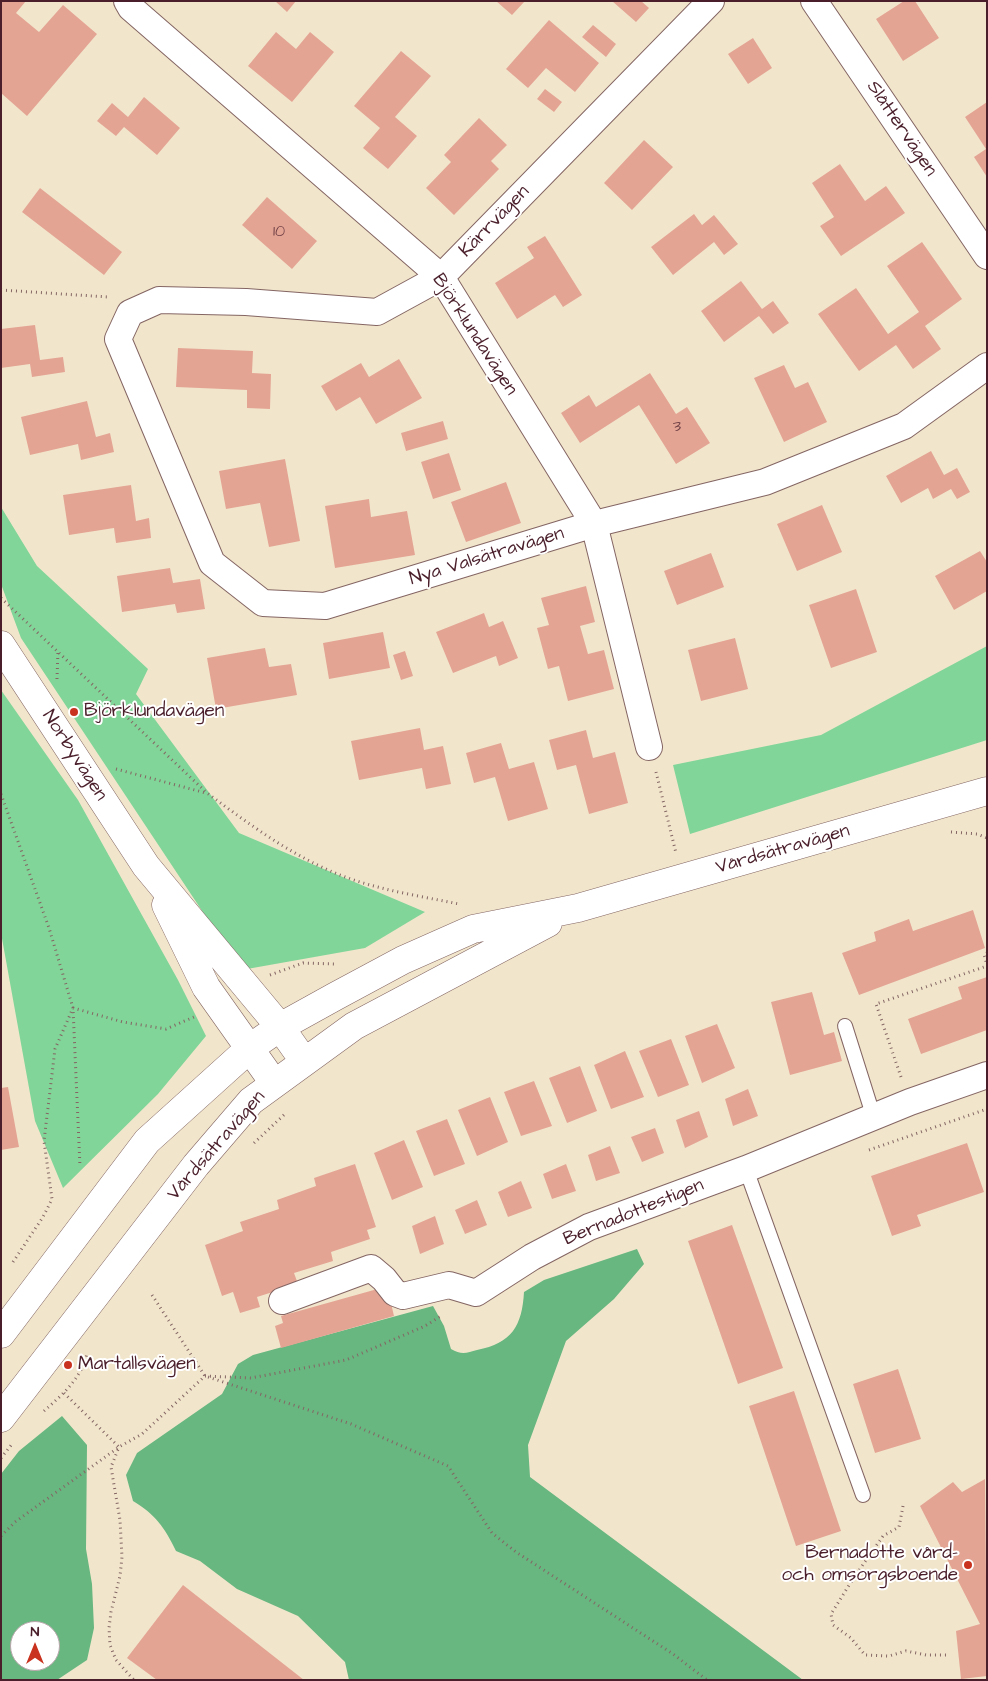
<!DOCTYPE html>
<html>
<head>
<meta charset="utf-8">
<style>
	body { margin:0 }
	#map { position:relative; width:988px; height:1681px; overflow:hidden; background:#f1e6cc; font-family:"Architects Daughter",sans-serif }
	canvas { display:block }
	.frame { position:absolute; inset:0; border:2px solid #4a1f2b; pointer-events:none }
	.north { position:absolute; left:10px; top:1621px; width:50px; height:50px; box-sizing:border-box; background:#fff; border:1px solid #b7a5aa; border-radius:50%; rotate:0deg; font-size:14px; font-weight:700; line-height:20px; text-align:center; color:#4a1f2b }
	.north::after { content:''; display:block; margin:auto; width:18px; height:22px; background:#c8321e; clip-path:polygon(50% 0,100% 100%,50% 72%,0 100%) }
</style>
</head>
<body>
<div id="map">
<canvas width="988" height="1681"></canvas>
<div class="frame"></div>
<div class="north">N</div>
</div>
<script>
const context = document.querySelector('canvas').getContext('2d');
context.lineJoin = 'round';
function fill(path, color) { context.fillStyle = color; context.fill(path, 'evenodd'); }
function strokePath(path, color, width, dash) { context.strokeStyle = color; context.lineWidth = width; context.lineCap = dash ? 'butt' : 'round'; context.setLineDash(dash || []); context.stroke(path); }
function label(font, color, halo, rows, align = 'center') {
  context.font = font + ' "Architects Daughter",sans-serif'; context.lineWidth = 4; context.setLineDash([]); context.textBaseline = 'middle'; context.strokeStyle = halo; context.fillStyle = color; for (const [text, x, y, turn = 0] of rows) {
    context.save(); context.translate(x, y); context.rotate((+turn || 0) * Math.PI / 180); context.textAlign = isNaN(turn) ? turn : align; if (halo) context.strokeText(text, 0, 0); context.fillText(text, 0, 0); context.restore();
  }
}
const green = new Path2D(`
	M1,507l36,59 111,103 -12,25 103,139 186,79 -60,36 -118,21 -13,-10 -213,-321 -20,-54z
	M987,646v94l-297,94 -17,-69 148,-30z
	M1,690l77,110 100,180 28,56 -48,58 -95,94 -28,-67 -34,-188z`);
const forest = new Path2D(`
	M637,1249l7,15 -30,35 -48,42 -38,104 2,32 273,203h-454l-4,-18 -47,-46 -61,-27 -37,-28 -24,-10c-11,-23 -21,-37 -43,-50l-7,-26 11,-22 85,-59 16,-30 15,-9 180,-49 11,20 7,23c10,6 16,4 26,1 35,-7 45,-24 47,-58l20,-12z
	M62,1416l25,29 -1,104 6,35 2,44 -7,32 -30,20h-56v-206l18,-23zM20,1631h30v30h-30z`);
const building = new Path2D(`
	M1,1h25l-10,12 23,19 24,-27 34,29 -70,82 -26,-23z
	M275,1h21l-9,11z
	M496,1h29l-13,14z
	M612,1h29l8,7 -13,14z
	M904,1h11l24,37 -36,23 -27,-42z
	M549,20l50,43 -24,29 -29,-24 -18,20 -22,-19z
	M593,25l23,19 -10,13 -24,-20z
	M276,32l20,17 14,-17 24,20 -42,50 -44,-36z
	M753,38l19,30 -24,16 -20,-30z
	M401,51l30,25 -36,41 22,19 -29,33 -25,-21 17,-20 -26,-22z
	M545,89l17,13 -8,10 -17,-13z
	M144,97l36,31 -23,27 -33,-28 -8,9 -19,-15 15,-18 16,14z
	M987,102v75l-13,-20 12,-8 -21,-32z
	M479,118l28,27 -16,16 8,8 -45,46 -28,-27 25,-26 -7,-7z
	M644,140l29,27 -41,43 -28,-27z
	M840,164l25,37 21,-15 19,27 -64,43 -21,-30 14,-9 -22,-34z
	M40,188l82,64 -18,23 -82,-63z
	M267,197l50,44 -25,28 -50,-44z
	M694,214l8,11 12,-10 24,29 -14,11 -10,-13 -41,33 -22,-28z
	M545,236l37,59 -19,12 -8,-12 -38,24 -22,-36 39,-25 -7,-11z
	M922,242l40,57 -37,27 16,23 -28,20 -17,-24 -37,26 -41,-57 38,-26 32,46 31,-22 -32,-46z
	M741,281l21,28 11,-8 16,22 -16,11 -14,-18 -35,26 -23,-31z
	M35,325l5,35 23,-3 2,15 -33,5 -2,-13 -29,4v-39z
	M178,348l75,3 -1,22 19,1 -1,35 -23,-1v-18l-71,-3z
	M399,359l23,39 -46,26 -16,-27 -24,14 -15,-25 40,-23 8,14z
	M784,365l11,23 13,-6 19,40 -43,20 -30,-64z
	M650,373l26,41 11,-7 23,36 -34,21 -37,-59 -59,38 -19,-30 28,-18 7,12z
	M87,401l9,36 14,-4 4,19 -33,8 -3,-16 -48,11 -9,-38z
	M443,421l5,18 -42,12 -5,-18z
	M931,451l13,24 13,-7 13,24 -13,7 -6,-10 -18,10 -5,-11 -27,15 -15,-27z
	M449,453l12,37 -28,9 -12,-37z
	M285,459l15,82 -31,6 -9,-44 -34,6 -7,-38z
	M506,482l15,41 -55,19 -15,-40z
	M131,485l5,36 13,-3 2,20 -35,5 -2,-15 -45,7 -6,-40z
	M369,499l2,18 36,-6 8,44 -80,13 -10,-62z
	M822,505l20,47 -45,19 -20,-47z
	M980,551l7,11v29l-33,19 -19,-34z
	M711,553l13,34 -47,18 -13,-34z
	M170,568l3,15 27,-4 5,30 -28,4 -2,-9 -53,8 -5,-36z
	M586,586l9,36 -15,4 8,28 16,-4 10,39 -46,12 -9,-35 -11,3 -11,-41 12,-3 -8,-27z
	M856,589l21,63 -46,16 -22,-63z
	M484,613l5,14 14,-6 15,37 -19,8 -3,-10 -43,17 -17,-41z
	M383,632l7,36 -61,11 -6,-36z
	M735,638l13,51 -47,12 -13,-51z
	M265,648l4,19 22,-3 6,31 -81,14 -9,-51z
	M405,651l8,25 -12,4 -8,-25z
	M420,728l4,22 19,-4 8,38 -25,5 -4,-21 -63,12 -8,-39z
	M586,730l7,28 22,-6 13,51 -39,11 -13,-49 -19,5 -8,-30z
	M501,743l8,26 25,-7 14,47 -40,12 -13,-44 -21,6 -8,-30z
	M973,910l12,38 -126,47 -17,-42 34,-12 -2,-9 35,-13 4,12z
	M987,977v53l-66,24 -13,-35 54,-20 -4,-12z
	M812,992l12,43 10,-3 8,29 -52,14 -19,-73z
	M717,1024l18,44 -33,15 -17,-47z
	M671,1039l18,46 -31,12 -19,-46z
	M625,1051l19,46 -33,12 -17,-44z
	M580,1066l17,45 -30,12 -18,-45z
	M534,1081l18,45 -31,10 -17,-44z
	M8,1087l11,60 -18,3v-62z
	M748,1089l10,27 -25,10 -8,-27z
	M490,1097l18,45 -31,14 -19,-46z
	M699,1111l9,26 -23,11 -9,-28z
	M447,1119l18,45 -31,12 -18,-45z
	M655,1128l9,25 -22,9 -11,-25z
	M404,1140l19,47 -31,13 -18,-47z
	M967,1143l17,49 -67,23 4,11 -29,10 -21,-60z
	M610,1146l10,27 -24,8 -8,-26z
	M355,1164l21,63 -9,3 3,9 -39,13 2,9 -39,12 4,11 -41,13 3,10 -20,6 -7,-21 -11,4 -17,-51 38,-14 -3,-9 39,-13 -2,-9 39,-14 -2,-8z
	M566,1164l10,27 -24,8 -9,-25z
	M521,1181l11,27 -24,9 -10,-25z
	M477,1200l10,25 -22,9 -10,-24z
	M435,1216l9,28 -24,10 -8,-28z
	M732,1225l51,143 -45,16 -50,-143z
	M381,1288l3,12 6,-1 4,17 -113,32 -6,-22 8,-3 -2,-7z
	M898,1369l23,70 -46,14 -22,-69z
	M794,1391l47,140 -45,15 -47,-140z
	M985,1479l2,197 -26,3 -5,-48 24,-7 -60,-118 33,-24 9,10z
	M183,1585l121,95h-147l-30,-22z`);
const path = new Path2D(`
	M1,290l107,7
	M1,598l206,195c42,31 85,63 133,82 38,15 80,21 119,29
	M57,679l1,-29
	M116,769l90,24
	M656,772l20,81
	M1,794l48,134 24,80 7,159
	M951,832l26,2 10,4
	M987,953l-3,1 3,11
	M270,975l33,-12 32,1
	M901,1077l-25,-73 111,-38
	M254,1143l32,-30
	M869,1150l118,-41
	M13,1262l30,-45 9,-18 -8,-58 11,-92 18,-41 50,14 43,7 28,-12
	M152,1295l53,81 146,48 97,42 44,67 24,19 157,102 34,26
	M64,1393l55,54 -8,20 9,53 2,37 -2,19 -9,36 -2,16 1,17 6,15 18,20
	M44,1411c18,-16 37,-32 43,-57
	M1,1458l11,-14
	M903,1506l-4,21 -16,9 -30,43 -22,35 2,11 18,13 14,17 24,1 17,-5 20,4h22
	M1,1536l14,-14 104,-75 23,-13 63,-58 46,2 95,-18 79,-34 16,-10`);
const lane = new Path2D(`
	M845,1026l29,92
	M746,1169l117,326`);
const street = new Path2D(`
	M127,1l4,7 310,269 153,247 55,223
	M711,1l-270,276 -64,35 -131,-10 -87,-2 -29,13 -12,26 94,224 51,40 62,3 269,-82 171,-42 139,-56 83,-60
	M814,1l173,255
	M282,1301l89,-33 13,11 11,14 8,3 46,-11 27,8 56,-36 57,-30 157,-58 164,-67 77,-27`);
const secondary = new Path2D(`
	M1,645l145,221 134,161 24,34
	M166,905l40,82 68,96
	M1,1334l146,-193 103,-93 30,-21 56,-31 67,-36 70,-31 105,-21 409,-117
	M1,1418l195,-253 55,-64 103,-75 194,-103`);
const markers = [
	[74,712,5,"#c8321e"],
	[68,1365,5,"#c8321e"],
	[968,1565,5,"#c8321e"]
];
const numberNames = [
	["10",279,233],
	["3",677,428]
];
const streetNames = [
	["Slåttervägen",901,129,56],
	["Kärrvägen",495,222,-46],
	["Björklundavägen",474,335,57],
	["Nya Valsätravägen",487,557,-17],
	["Norbyvägen",74,756,57],
	["Vårdsätravägen",783,850,-16],
	["Vårdsätravägen",217,1146,-49],
	["Bernadottestigen",634,1213,-22]
];
const poiNames = [
	["Björklundavägen",84,712],
	["Martallsvägen",78,1365],
	["Bernadotte vård-",958,1554,"right"],
	["och omsorgsboende",958,1576,"right"]
];
fill(green, '#81d598');
fill(forest, '#68b680');
fill(building, '#e4a494');
strokePath(lane, '#846563', 16);
strokePath(street, '#846563', 28);
strokePath(secondary, '#846563', 29);
strokePath(path, '#846563', 3, [1, 4]);
strokePath(lane, '#fff', 14);
strokePath(street, '#fff', 26);
strokePath(secondary, '#fff', 28);
for (const [x, y, r, color] of markers) { const dot = new Path2D(); dot.arc(x, y, r, 0, 2 * Math.PI); context.fillStyle = color; context.fill(dot); strokePath(dot, '#fff', 2); }
label('16px', '#704045', null, numberNames);
label('19px', '#4a1f2b', '#fff', streetNames);
label('19px', '#4a1f2b', '#fff', poiNames, 'left');
</script>
</body>
</html>
